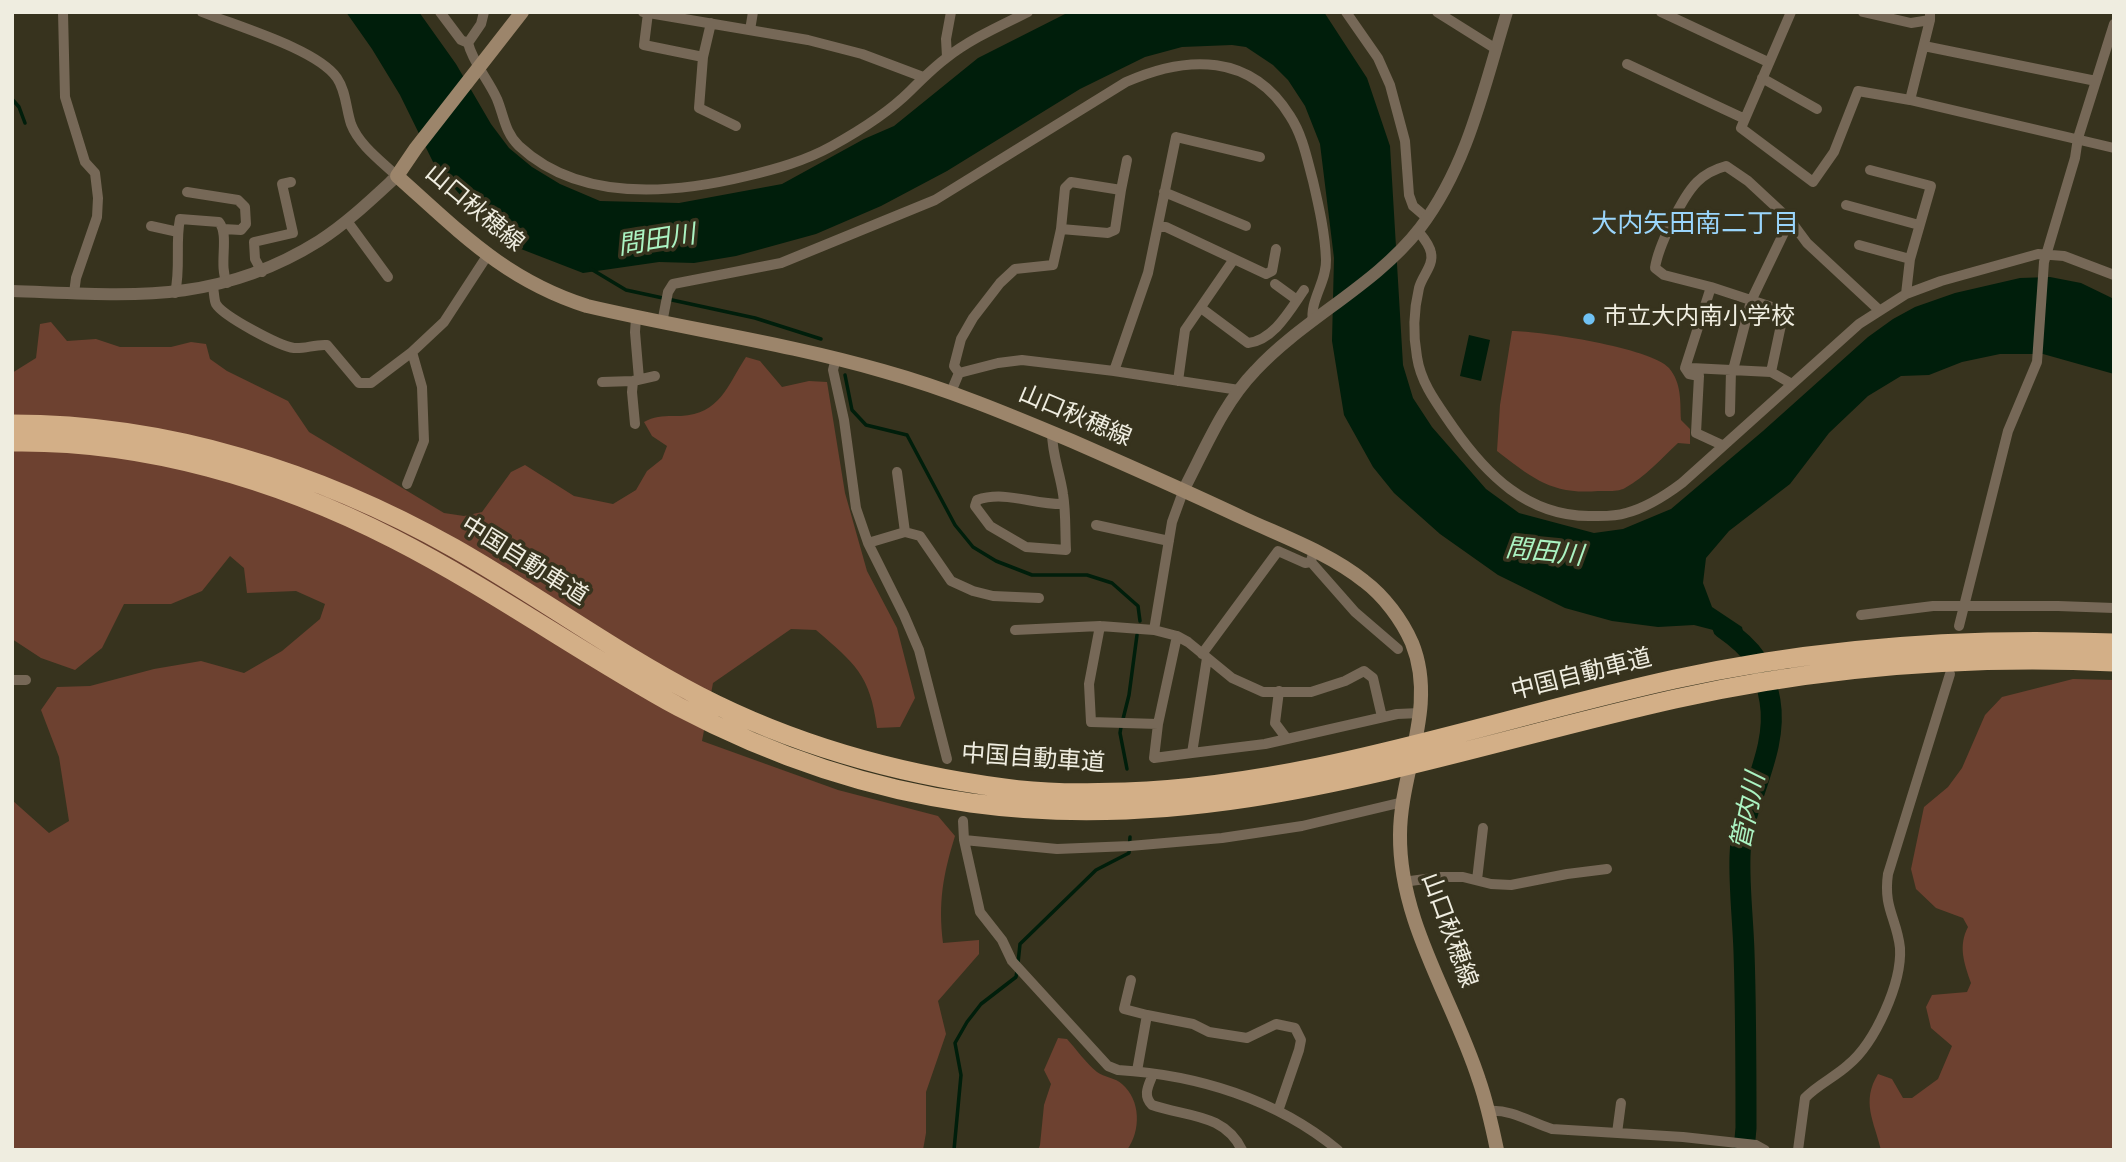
<!DOCTYPE html>
<html>
<head>
<meta charset="utf-8">
<style>
	body { margin:0 }
	#map { position:relative; width:2126px; height:1162px; overflow:hidden; background:#37331e; font-family:Overpass,sans-serif }
	canvas { display:block }
	.frame { position:absolute; inset:0; border:14px solid #efede0; pointer-events:none }
</style>
</head>
<body>
<div id="map">
<canvas width="2126" height="1162"></canvas>
<div class="frame"></div>
</div>
<script>
const context = document.querySelector('canvas').getContext('2d');
context.lineJoin = 'round';
function fill(path, color) { context.fillStyle = color; context.fill(path, 'evenodd'); }
function strokePath(path, color, width, dash) { context.strokeStyle = color; context.lineWidth = width; context.lineCap = dash ? 'butt' : 'round'; context.setLineDash(dash || []); context.stroke(path); }
function label(font, color, halo, rows, align = 'center') {
  context.font = font + ' Overpass,"Noto Sans JP",sans-serif'; context.lineWidth = 7; context.setLineDash([]); context.textBaseline = 'middle'; context.strokeStyle = halo; context.fillStyle = color; for (const [text, x, y, turn = 0] of rows) {
    context.save(); context.translate(x, y); context.rotate((+turn || 0) * Math.PI / 180); context.textAlign = isNaN(turn) ? turn : align; if (halo) context.strokeText(text, 0, 0); context.fillText(text, 0, 0); context.restore();
  }
}
const green = new Path2D(`
	M51,322l16,19 29,-2 24,8h51l20,-5 15,2 4,15 17,12 61,30 21,31 135,81 20,3 18,-4 29,-40 14,-7 49,31 39,8 23,-14 11,-19 15,-12 5,-13 -15,-10 -8,-14c12,-7 24,-6 37,-6 39,-2 46,-30 65,-59l14,4 22,26 27,-6 18,1 18,111 22,78 30,57 18,70 -15,29 -23,1c-7,-54 -22,-64 -61,-98l-25,-1 -78,54 -11,58 136,49 100,26 17,20c-12,39 -17,66 -12,107l36,-3v14l-41,47 8,33 -20,58v41l-3,17h-911v-350l37,33 20,-12 -10,-64 -18,-47 16,-23 33,-1 64,-17 47,-8 43,12 38,-22 38,-32 5,-15 -29,-13 -49,2 -3,-25 -14,-12 -28,35 -31,13h-47l-22,44 -27,22 -34,-12 -29,-19v-266l24,-15 4,-34z
	M1512,331c28,0 140,17 157,37 13,16 11,33 12,52l9,9v15l-12,-1c-16,15 -33,34 -53,45 -7,4 -18,3 -27,3 -46,4 -66,-13 -101,-40l3,-46z
	M2073,679l41,1v470h-233c-7,-29 -20,-48 -3,-76l14,5 11,19h9l26,-19 14,-33 -21,-18 -5,-21 6,-12 35,-3 4,-9c-7,-20 -13,-37 -3,-56l-5,-9 -27,-10 -20,-19 -5,-20 13,-62 24,-20 14,-19 23,-53 17,-18z
	M1058,1038l9,1c9,10 19,24 30,33 7,5 19,6 25,12 19,16 19,47 5,66h-89l2,-5 4,-40 7,-21 -7,-14z`);
const water = new Path2D(`
	M346,12h73l37,52 35,60 18,24 23,19 28,17 40,17 79,2 103,-19 82,-45 30,-13 84,-68 91,-46h255l43,66 23,68 13,219 10,33 19,29 54,62 33,24 75,20 29,-4 48,-20 92,-78 105,-94 25,-18 22,-12 40,-14 65,-15 30,-1 31,6 33,16v75l-71,-20h-43l-38,8 -33,13 -28,1 -33,20 -39,37 -39,51 -61,47 -23,27 -3,25 9,24 30,20 4,18 -25,-13 -27,-7 -36,2 -46,-6 -47,-13 -67,-33 -58,-41 -46,-41 -21,-26 -29,-52 -12,-74 2,-83 -14,-114 -15,-38 -17,-26 -15,-15 -27,-18 -14,-2 -50,2 -37,10 -65,32 -133,82 -66,35 -65,28 -80,22 -42,7 -35,-1 -76,11 -62,-24 -49,-40 -38,-45 -34,-69 -28,-46z
	M1469,335l21,5 -9,41 -21,-5z`);
const stream = new Path2D(`
	M12,99l7,8 6,16
	M591,269l35,21 129,28 66,21
	M845,375l7,35 14,15 41,10 48,90 18,22 23,14 36,14h55l25,8 26,23 2,15
	M1123,719l6,-24 8,-60
	M1121,727l-1,6 7,36
	M1018,963l2,-19 76,-74 33,-17 1,-16
	M954,1150l7,-75 -6,-32 12,-21 14,-18 35,-27 1,-6`);
const river = new Path2D(`
	M1723,628c30,21 41,36 47,73 9,53 -29,103 -30,155 -1,32 3,64 4,96 2,59 2,117 2,176l-2,22`);
const minor = new Path2D(`
	M63,12l2,85 20,65 10,11 3,25 -1,19 -21,61 -2,15
	M202,12c34,14 115,37 135,66 9,13 9,31 14,46 8,21 30,37 46,52
	M440,12l21,28 7,3
	M484,12l-3,12 -13,19c5,20 20,36 29,56 7,17 8,34 22,47 61,57 154,48 228,30 29,-7 58,-15 85,-30 27,-15 56,-33 78,-55 11,-11 22,-22 35,-32 25,-20 55,-33 83,-47
	M643,12l165,28 54,14 61,23
	M1346,12l32,46 12,27 15,56 4,54 4,11 14,12
	M1437,12l59,37
	M1661,12l107,50
	M1791,12l-50,116 72,54 21,-30 24,-61 52,9 204,48
	M1863,12l48,11 19,-3v-8
	M648,13l-4,32 59,12
	M711,23l-8,34 -4,51 37,18
	M750,30l3,-18
	M1924,46l172,35
	M947,57l-1,-18 5,-27
	M1627,64l118,55
	M1762,78l55,31
	M1910,100l20,-80
	M1870,170l61,16 -21,73 -4,35
	M187,192l51,8 7,7 1,17 -5,6 -18,-1
	M1164,192l82,34
	M1846,205l73,20
	M347,221l41,56
	M151,226l27,6
	M1158,227h8l100,47 6,-3 4,-22
	M1061,229l47,4 7,-3 6,-40
	M1418,231c5,6 12,14 13,22 3,12 -9,23 -12,35 -5,21 -6,47 -2,69 4,27 21,48 36,70 33,47 74,89 136,89 12,0 25,1 37,-3 20,-5 40,-18 56,-30l177,-159 47,-30 35,-13 97,-27 26,2 50,19
	M1859,245l51,14
	M262,272l-7,-13 -1,-17 39,-9 -11,-49 9,-2
	M1275,284l22,16
	M213,287c1,4 1,13 3,17 7,12 63,42 78,44 11,1 21,-4 33,-3l32,38h12l41,-31 10,35 2,54 -17,43
	M1711,287l-26,81 4,6 10,2 -3,57 26,12
	M175,293c6,-25 0,-50 5,-74l39,3c11,14 -1,42 8,61
	M1201,308l47,35c26,-3 42,-33 56,-53
	M636,318l-1,14 4,47
	M662,323l6,-31 5,-8 108,-21 154,-63 191,-118c61,-27 125,-29 164,34 13,20 17,43 23,65 6,26 12,52 13,79 1,21 -17,42 -13,61
	M412,352l32,-30 43,-66
	M836,358l-3,12 11,50 12,88 12,35 36,72 15,35 28,109
	M1691,368l80,4 21,12
	M1733,370l18,-69 39,-81
	M1114,371l34,-98 28,-136 84,20
	M1771,372l13,-61 -73,-24 -47,-12 -9,-7c3,-21 27,-71 42,-86 8,-8 18,-13 29,-16l22,15 42,39 17,23 72,67
	M959,373l-5,-7 7,-27 12,-21 27,-35 15,-14 38,-4 8,-36 4,-41 6,-6 50,8 6,-30
	M633,381l-1,11 3,32
	M1178,381l7,-51 49,-71
	M602,382l31,-1 22,-5
	M951,392l8,-19 39,-10 24,-3 92,11 125,19
	M1730,412l1,-42
	M1052,433c0,21 8,40 11,61 3,18 2,38 3,56l-40,-3 -36,-21 -15,-20 2,-6c28,-10 57,5 87,4
	M1096,525l73,16
	M905,532l15,4 31,45 22,10 20,5 46,2
	M868,543l37,-11 -8,-60
	M1312,557l-1,5 44,50 43,37
	M1861,615l72,-9h125l56,2
	M1100,626l-11,58 2,38 67,2 19,-88
	M1959,626l49,-195 29,-69 7,-100 31,-104 3,-20 36,-114
	M1015,630l85,-4 54,4 18,-108 12,-33
	M1154,630l23,6 11,6 44,36 31,14h48l34,-11 19,-10 9,7 9,39
	M1202,654l76,-103 27,12 6,-1
	M1207,658l-15,95 73,-9 132,-30 23,-1
	M12,680h14
	M1279,691l-4,32 12,16
	M1158,724l-4,34 38,-5
	M963,821l1,19 16,72 22,28 10,21 96,105 10,4c80,5 158,29 220,80
	M964,840l93,9 73,-3 92,-8 80,-12 101,-24
	M1477,880l6,-52
	M1403,882l37,-5h23l28,7 20,1 56,-11 40,-5
	M1131,980l-7,29 23,6
	M1137,1071l10,-56 46,9 16,8 38,6 29,-14 19,4 6,12 -2,10 -21,61
	M1153,1074c-4,11 -11,21 -1,31 35,12 72,8 90,45
	M1488,1111c24,-2 42,11 64,18l131,8 73,8 9,5
	M1617,1133l4,-30
	M1798,1150l7,-52c12,-13 30,-21 43,-33 27,-22 54,-82 52,-117 -3,-29 -17,-40 -12,-74l62,-200`);
const tertiary = new Path2D(`
	M12,291c116,4 203,15 307,-50 28,-18 53,-42 78,-65
	M1184,489c21,-40 39,-85 71,-118 49,-53 120,-85 165,-143 48,-63 64,-141 87,-216`);
const secondary = new Path2D(`
	M522,12l-106,136 -19,28c63,56 108,104 190,130 98,23 199,37 296,65 65,18 127,44 189,70 57,25 114,50 171,77 41,19 86,35 121,63 20,15 38,39 48,62 26,64 -12,128 -12,192 -1,87 53,164 79,245 8,23 13,46 18,70`);
const motorway = new Path2D(`
	M12,424c156,0 307,48 442,124 83,47 160,104 245,148 95,49 199,78 305,92 40,6 81,5 121,4 189,-7 367,-73 550,-113 146,-32 290,-42 439,-36
	M12,442c132,-2 265,37 382,97 98,50 188,115 285,168 91,48 190,82 292,96 247,34 468,-51 704,-104 144,-32 291,-44 439,-37`);
const markers = [
	[1589,319,7,"#70c2f4"]
];
const streetNames = [
	["山口秋穂線",473,210,40],
	["山口秋穂線",1074,418,23],
	["中国自動車道",523,563,32],
	["中国自動車道",1582,677,-14],
	["中国自動車道",1033,761,4],
	["山口秋穂線",1447,931,70]
];
const poiNames = [
	["市立大内南小学校",1603,319]
];
const neighbourhoodNames = [
	["大内矢田南二丁目",1695,227]
];
const waterNames = [
	["問田川",657,243,-9],
	["問田川",1544,555,6],
	["管内川",1751,812,-78]
];
fill(green, '#6d4130');
fill(water, '#001e0b');
strokePath(stream, '#001e0b', 3.5);
strokePath(river, '#001e0b', 21);
strokePath(minor, '#766857', 10);
strokePath(tertiary, '#766857', 12);
strokePath(secondary, '#9c856b', 14);
strokePath(motorway, '#d3af87', 19);
for (const [x, y, r, color] of markers) { const dot = new Path2D(); dot.arc(x, y, r, 0, 2 * Math.PI); context.fillStyle = color; context.fill(dot); strokePath(dot, '#37331e', 2.5); }
label('24px', '#efede0', '#37331e', streetNames);
label('24px', '#efede0', '#37331e', poiNames, 'left');
label('26px', '#9ad5fb', '#37331e', neighbourhoodNames);
label('italic 26px', '#abf3c2', '#37331e', waterNames);
</script>
</body>
</html>
